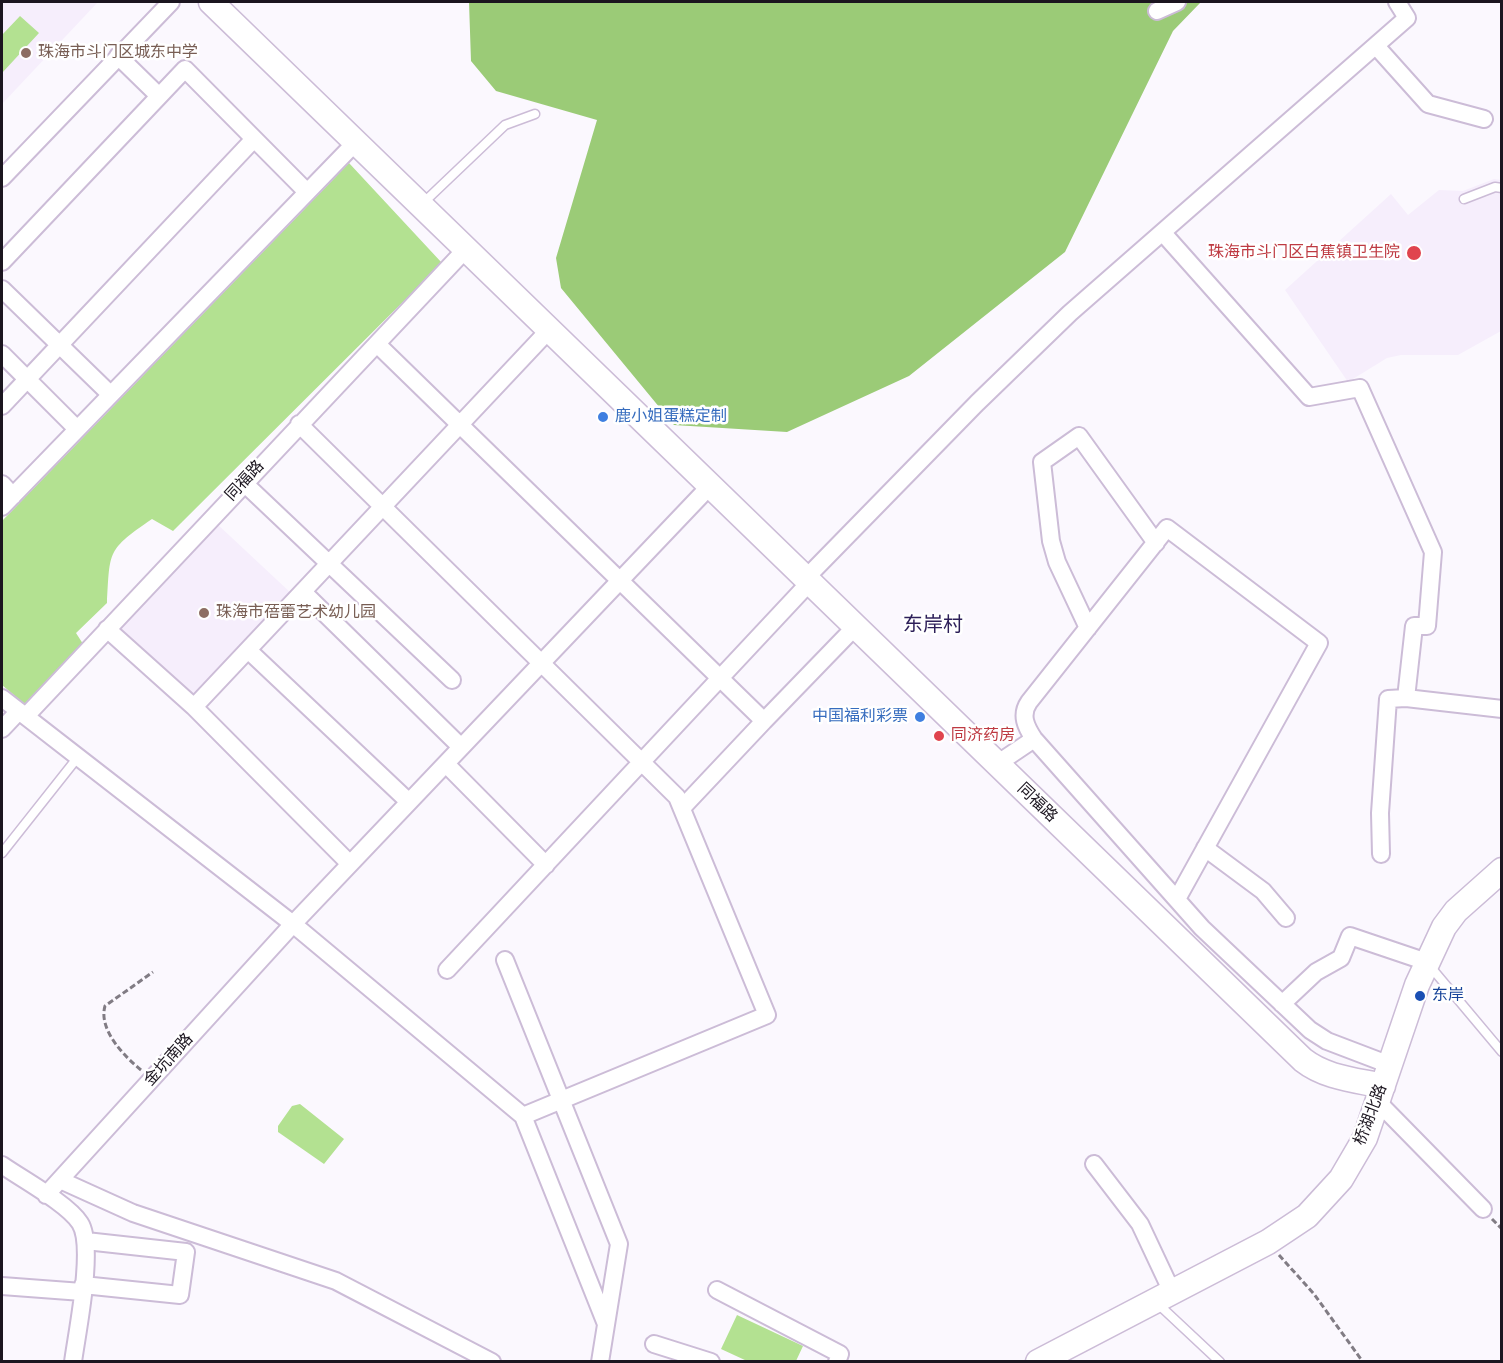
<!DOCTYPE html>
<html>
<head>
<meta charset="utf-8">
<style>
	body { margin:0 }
	#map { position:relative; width:1503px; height:1363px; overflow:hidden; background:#fbf8fe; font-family:"DejaVu Sans",sans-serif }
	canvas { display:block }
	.frame { position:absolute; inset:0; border:3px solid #1b151f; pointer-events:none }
</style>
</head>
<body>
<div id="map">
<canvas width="1503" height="1363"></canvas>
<div class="frame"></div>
</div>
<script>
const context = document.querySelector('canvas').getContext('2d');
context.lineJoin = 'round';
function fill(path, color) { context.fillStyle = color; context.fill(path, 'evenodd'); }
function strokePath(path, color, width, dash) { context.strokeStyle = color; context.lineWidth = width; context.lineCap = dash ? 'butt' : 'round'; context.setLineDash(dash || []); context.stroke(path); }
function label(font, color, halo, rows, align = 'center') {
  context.font = font + ' "DejaVu Sans","Noto Sans SC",sans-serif'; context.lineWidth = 5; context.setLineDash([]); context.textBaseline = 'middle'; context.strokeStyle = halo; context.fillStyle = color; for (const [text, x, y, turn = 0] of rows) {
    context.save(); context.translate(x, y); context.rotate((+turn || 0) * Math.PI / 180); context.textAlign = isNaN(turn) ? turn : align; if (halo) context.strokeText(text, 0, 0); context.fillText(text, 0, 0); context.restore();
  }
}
const built = new Path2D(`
	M2,2h96l-96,102z
	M1494,179l7,1v151l-43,24h-57l-14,3 -39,24 -63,-92 106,-96 17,21 31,-25 24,1z
	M215,522l77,72 -100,107 -76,-68z`);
const green = new Path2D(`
	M20,16l19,17 -37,40v-38z
	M349,163l93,100 -269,268 -21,-12c-45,31 -42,31 -45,84l-31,30 9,14 -58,59 -25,-21v-164z
	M300,1104l44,35 -20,25 -46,-32v-6l14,-20z
	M737,1315l66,31 -7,15h-49l-26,-12z`);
const forest = new Path2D(`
	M469,2h732l-28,29 -108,221 -156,124 -122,56 -113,-7 -113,-137 -5,-30 41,-138 -101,-29 -25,-30z`);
const path = new Path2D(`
	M141,1070c-16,-13 -43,-40 -36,-64l48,-34
	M1492,1219l10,10
	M1279,1255l35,39 49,68`);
const lane = new Path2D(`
	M1464,199l31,-12 7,1
	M421,205l84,-80 30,-11
	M2,853l76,-96
	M1429,965l73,87
	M1157,1303l63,59`);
const street = new Path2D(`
	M1157,11l20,-9
	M1376,46l52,58 56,15
	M118,56l41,40
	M2,178l169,-176
	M1163,233l146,164 51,-9 73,164 -6,74h-13l-8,72
	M2,262l183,-193 122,123
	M2,289l108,105
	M377,344l387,377 91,-94
	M2,354l74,74
	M2,406l252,-267
	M299,424l378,373 90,218 -244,101
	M244,483l208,197
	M2,484l11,12
	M2,507l354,-365
	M805,579l172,-176 93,-90 337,-295 -10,-16
	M303,592l158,155
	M1088,628l-31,-66 -6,-21 -9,-79 37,-26 77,107
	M107,629l87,78 156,157
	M248,650l161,152
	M2,698l291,226 230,192 83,208
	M194,707l355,-377
	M26,716l440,-467
	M2,729l17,-18
	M446,764l100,101
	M997,764l37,-25
	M682,808l82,-87
	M1205,848l58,43 23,27
	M1381,854l-1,-41 8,-114 18,-1 96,11
	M1177,899l142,-256 -152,-115 -138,174c-9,13 -3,25 5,37l168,189 108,102 17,11 63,24
	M505,960l114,284 -19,118
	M447,970l362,-387
	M1282,1004l34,-32 25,-14 9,-22 77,26
	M1378,1102l105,107
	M1094,1164l46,60 32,68
	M2,1165c20,14 66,39 78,58 15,23 -3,109 -7,139
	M60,1180l73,33 203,68 156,81
	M46,1195l247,-271 416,-437
	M83,1285l97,10 6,-43 -100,-11
	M2,1286l80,6
	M717,1290l123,64 -3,8
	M654,1344l57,18`);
const secondary = new Path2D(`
	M211,2l1092,1058c23,18 53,20 80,26
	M1038,1362l230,-120 39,-26 34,-37 24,-41 52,-153 27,-58 12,-16 46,-41`);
const markers = [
	[26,53,6,"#8d6e63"],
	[1414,253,8,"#e0444e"],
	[603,417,6,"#3f7fe0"],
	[204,613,6,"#8d6e63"],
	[920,717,6,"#3f7fe0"],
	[939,736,6,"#e0444e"],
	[1420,996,6,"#1a4fb4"]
];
const educationNames = [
	["珠海市斗门区城东中学",38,53],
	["珠海市蓓蕾艺术幼儿园",216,613]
];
const healthNames = [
	["珠海市斗门区白蕉镇卫生院",1400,253],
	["同济药房",951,736,"left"]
];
const shopNames = [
	["鹿小姐蛋糕定制",615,417],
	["中国福利彩票",908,717,"right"]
];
const streetNames = [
	["同福路",245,481,-47],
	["同福路",1037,803,44],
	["金坑南路",169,1060,-48],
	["桥湖北路",1371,1115,-69]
];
const transitNames = [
	["东岸",1432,996]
];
const quarterNames = [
	["东岸村",933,626]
];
fill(built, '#f6eefc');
fill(green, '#b3e191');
fill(forest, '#9bcb77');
strokePath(lane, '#ccbcd7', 11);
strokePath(street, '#ccbcd7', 20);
strokePath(secondary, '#ccbcd7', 27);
strokePath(path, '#817c84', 3, [6, 3]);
strokePath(lane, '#fff', 8);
strokePath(street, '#fff', 16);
strokePath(secondary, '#fff', 24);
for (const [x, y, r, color] of markers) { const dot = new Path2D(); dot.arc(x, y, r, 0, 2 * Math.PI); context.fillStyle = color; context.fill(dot); strokePath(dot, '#fff', 2); }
label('16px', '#785e54', '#fff', educationNames, 'left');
label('16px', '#be3a42', '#fff', healthNames, 'right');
label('16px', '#366cbe', '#fff', shopNames, 'left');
label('16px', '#1b151f', '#fff', streetNames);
label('16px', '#164399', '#fff', transitNames, 'left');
label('20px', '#2d1f59', '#fff', quarterNames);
</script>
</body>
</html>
